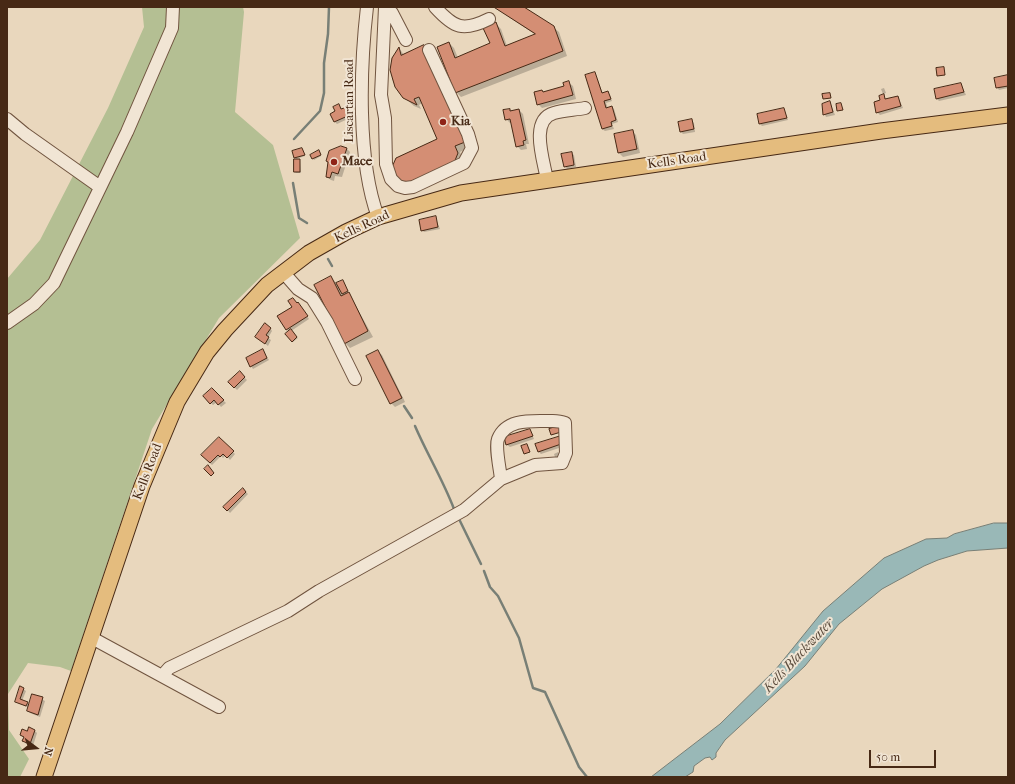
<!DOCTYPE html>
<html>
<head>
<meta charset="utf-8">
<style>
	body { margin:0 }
	#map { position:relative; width:1015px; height:784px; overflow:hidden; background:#e9d7bd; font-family:"IM FELL French Canon",serif }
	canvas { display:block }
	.frame { position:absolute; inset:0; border:8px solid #472915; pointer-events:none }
	.north { position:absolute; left:16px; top:728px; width:40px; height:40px; -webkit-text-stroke:3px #f1e5d4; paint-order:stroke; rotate:106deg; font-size:11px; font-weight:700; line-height:16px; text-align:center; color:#472915 }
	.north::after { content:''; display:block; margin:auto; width:14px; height:18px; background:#472915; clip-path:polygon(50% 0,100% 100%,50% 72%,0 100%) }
	.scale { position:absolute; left:869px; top:750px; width:67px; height:18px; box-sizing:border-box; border:2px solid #472915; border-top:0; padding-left:5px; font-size:12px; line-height:14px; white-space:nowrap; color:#472915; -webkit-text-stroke:3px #f1e5d4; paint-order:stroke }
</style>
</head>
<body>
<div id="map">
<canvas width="1015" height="784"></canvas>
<div class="frame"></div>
<div class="north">N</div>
<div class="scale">50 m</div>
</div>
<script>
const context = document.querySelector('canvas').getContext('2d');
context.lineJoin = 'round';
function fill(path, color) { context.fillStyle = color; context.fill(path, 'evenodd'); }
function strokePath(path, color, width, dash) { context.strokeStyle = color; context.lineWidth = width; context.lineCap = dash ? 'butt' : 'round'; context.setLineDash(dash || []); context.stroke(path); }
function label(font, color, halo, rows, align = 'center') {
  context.font = font + ' "IM FELL French Canon",serif'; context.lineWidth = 4; context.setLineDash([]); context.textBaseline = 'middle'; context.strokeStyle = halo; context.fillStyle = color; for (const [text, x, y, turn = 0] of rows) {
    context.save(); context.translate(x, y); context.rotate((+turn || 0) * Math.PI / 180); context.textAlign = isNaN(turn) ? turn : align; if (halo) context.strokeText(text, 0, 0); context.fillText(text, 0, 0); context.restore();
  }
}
const green = new Path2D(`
	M142,7h101l1,5 -9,100 38,33 27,93 -81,80 -67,111 -81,242 -11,-4 -32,-4 -20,31 1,36 20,29 -9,18h-13v-498l33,-39 68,-132 36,-81z`);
const water = new Path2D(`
	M994,523h14v25l-41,3 -29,9 -14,6 -42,23 -43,35 -34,42 -80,74 -9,13v4l-4,3 -2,-3 -5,1 -11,8 -1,6 -8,5h-34l69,-53 56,-55 47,-58 61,-53 42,-19 21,-1 7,-4z`);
const shadow = new Path2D(`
	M494,7h28l31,20 6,5 8,24 -106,41 -5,-5 -7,-49 5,5 4,10 33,-14 5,-20 5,5 6,17 29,-11z
	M399,48l71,99 -10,5 3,7 -4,9 -66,-1 1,-5 6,-6 38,-16 -16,-37 -3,2 2,4 -7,-3 -15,-13 -7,-14 1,-21z
	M595,73l8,21 5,-1 2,2 2,6 -6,2 2,5 4,-1 2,2 4,13 -6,2 2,5 -9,2 -3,-2z
	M1008,76v12l-9,2 -2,-3z
	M569,83l4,3 3,13 -34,9 -4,-4 5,-11 22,-6z
	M961,84l5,11 -27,6 -2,-2 -2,-9z
	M884,88l2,5 -3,1 -2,-5z
	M883,96l3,4 12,-3 5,11 -23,7 -3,-3z
	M830,102l5,13 -9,2 -4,-9z
	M338,105l4,5 4,-2 6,9 -15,7 -3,-3z
	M784,109l4,11 -26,6 -2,-2z
	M519,110l4,4 6,30h-3l1,5 -6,1 -4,-4 -5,-23h-2l-4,-4 -2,-8z
	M691,120l3,3 1,9 -12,2 -2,-2z
	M632,131l4,4 4,18 -17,4 -4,-4 -4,-18z
	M346,148l4,4 -8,25 -7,-1 -1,5 -3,-1 -4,-3 2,-14 -2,-2z
	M302,149l3,7 -9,3 -3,-7z
	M319,152l2,4 -7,4 -3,-5z
	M571,153l3,2 2,12 -9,2 -2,-3z
	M300,160l1,13h-5l-1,-1z
	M435,217l5,12 -16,3 -2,-2z
	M331,277l6,7 6,-2 30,55 -23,11 -5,-5z
	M298,303l11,16 -18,12 7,7 -5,4 -6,-8 2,-2 -11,-16z
	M270,328l2,3 -4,7 3,2 -3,6 -9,-7z
	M262,350l7,10 -16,9 -2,-3z
	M378,352l4,3 23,47 -10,5 -4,-4 -23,-46z
	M240,373l7,7 -10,10 -8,-8z
	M212,389l14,14 -5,4 -4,-5 -4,3 -9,-9z
	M530,430l4,9 -24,8 -3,-2 -2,-7z
	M561,437l4,9 -24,8 -3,-3z
	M219,438l16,16 -5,6 -4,-5 -3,3 -2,-2 -9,9 -9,-9z
	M558,452l3,7 -5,1 -2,-6z
	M243,489l5,5 -18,19 -5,-6z
	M23,689l3,2 -4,10 8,4 3,-10 12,6 -5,16 -10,-4 -2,-2 1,-3 -13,-6z
	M35,731l2,2 -4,13 -7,-2 -2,-3 1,-3 -4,-3z`);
const stream = new Path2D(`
	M294,139l26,-28 4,-18v-30l4,-29 1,-27
	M293,183l6,35 8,5
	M328,259l4,7
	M404,406l8,12
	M415,426c12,28 28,54 39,83
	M460,521l21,43
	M484,571l6,16 8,9 21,42 14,50 12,4 34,75 8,10`);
const building = new Path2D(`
	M494,7h30l30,19 9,25 -108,42 -18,-46 12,-5 6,16 35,-15 -7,-15 13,-6 9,24 30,-12z
	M424,45l41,97 -10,4 3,7 -4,10 -47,20 -9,-3 -6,-13 4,-9 41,-19 -18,-42 -5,2 3,6 -14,-7 -8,-11 -5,-17 2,-12 7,-11 2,8z
	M944,67l1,8 -8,1 -1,-8z
	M595,72l7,21 6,-2 3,8 -7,2 2,7 6,-2 4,14 -5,2 1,4 -10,3 -17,-54z
	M1008,75v11l-12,2 -2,-10z
	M569,81l4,14 -36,10 -3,-13 8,-2 1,2 21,-6 -1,-3z
	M961,83l3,9 -28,7 -2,-10z
	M830,93l1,5 -8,1 -1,-5z
	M884,94l1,5 13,-3 3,10 -25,7 -2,-11 6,-2 -1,-4z
	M830,101l3,11 -10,3 -1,-11z
	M841,103l2,7 -6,1 -1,-7z
	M339,104l2,5 6,-2 3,8 -16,7 -4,-8 5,-3 -2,-4z
	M784,108l3,10 -28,6 -2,-10z
	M510,109v2l9,-2 7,31 -3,1 1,4 -8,2 -6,-28 -5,1 -2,-10z
	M692,119l2,10 -14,3 -2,-10z
	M633,130l4,19 -19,4 -4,-19z
	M341,146l6,2 -9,26 -6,-2 -2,6 -4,-1 2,-15 -2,-1 3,-10z
	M302,148l3,7 -11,3 -2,-7z
	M319,150l2,5 -9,4 -2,-4z
	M572,152l2,13 -10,2 -3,-13z
	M294,159h6v13h-6z
	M436,216l2,11 -17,4 -2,-11z
	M331,276l10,20 8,-4 19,39 -24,13 -30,-59z
	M343,280l5,11 -6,3 -6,-11z
	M293,298l4,5 1,-1 10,14 -22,14 -9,-14 15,-9 -4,-6z
	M265,323l6,5 -5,7 3,2 -4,7 -10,-7z
	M291,329l6,8 -5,5 -7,-8z
	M263,349l4,9 -17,9 -4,-9z
	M378,350l24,48 -12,6 -24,-48z
	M240,371l5,6 -11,11 -6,-6z
	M212,388l12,12 -6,5 -4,-5 -4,4 -7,-8z
	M559,426l2,6 -10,3 -2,-6z
	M530,429l3,7 -27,9 -2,-8z
	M561,436l3,7 -26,9 -3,-8z
	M219,437l15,14 -7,7 -4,-4 -3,3 -2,-2 -8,8 -9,-8z
	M527,444l3,8 -6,2 -3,-8z
	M208,465l6,8 -3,3 -7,-7z
	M243,488l3,4 -19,19 -4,-4z
	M20,686l4,2 -4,11 8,3 -2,4 -11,-4z
	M32,694l11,3 -5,18 -11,-4z
	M29,727l6,3 -5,14 -8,-3 2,-4 -4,-2 2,-6 5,2z`);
const minor = new Path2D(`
	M367,7c-7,61 -10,153 11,210
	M385,7l-4,88 4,23 1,46 5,15 7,7 7,2 8,-1 51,-24 8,-15 -4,-14 -39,-84
	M435,7c19,21 28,25 54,12
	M385,8l7,5 14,27
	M7,119l18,15 75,53
	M547,180c-3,-19 -18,-60 7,-67 10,-3 21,-3 31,-5
	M283,272l15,17 14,9 15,24 28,57
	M7,323l27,-19 20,-21 73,-151 45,-104 1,-21
	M92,638l127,69
	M162,676l7,-8 119,-57 31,-20 145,-81 37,-31c-1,-10 -6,-32 -3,-40 8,-20 32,-18 49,-18 7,0 11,-1 18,2l1,30 -4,10 -27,2 -34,14`);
const major = new Path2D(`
	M44,777l98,-291 35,-84 30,-50 18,-22 42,-45 42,-32 37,-21 32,-15 83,-24 420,-62 127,-16`);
const markers = [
	[443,122,4,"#8f2418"],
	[334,162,4,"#8f2418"]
];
const streetNames = [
	["Liscartan Road",350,101,-90],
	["Kells Road",677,161,-8],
	["Kells Road",362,227,-25],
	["Kells Road",148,472,-69]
];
const poiNames = [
	["Kia",451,122],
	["Mace",342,162]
];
const waterNames = [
	["Kells Blackwater",799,656,-47]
];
fill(green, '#b4bf93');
fill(water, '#99b8b7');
strokePath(water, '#787f76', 1);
fill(shadow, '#0003');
strokePath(stream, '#787f76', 2.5);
fill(building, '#d48e74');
strokePath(building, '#472915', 1);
strokePath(minor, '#70543f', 14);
strokePath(major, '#472915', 17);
strokePath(minor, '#f1e5d4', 12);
strokePath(major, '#e4bc7e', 15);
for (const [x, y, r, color] of markers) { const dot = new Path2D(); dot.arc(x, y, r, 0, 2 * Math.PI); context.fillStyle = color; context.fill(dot); strokePath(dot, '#f1e5d4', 1.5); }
label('13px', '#472915', '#f1e5d4', streetNames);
label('bold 13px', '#472915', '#f1e5d4', poiNames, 'left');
label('italic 14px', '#5c4d3e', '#f1e5d4', waterNames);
</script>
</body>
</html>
